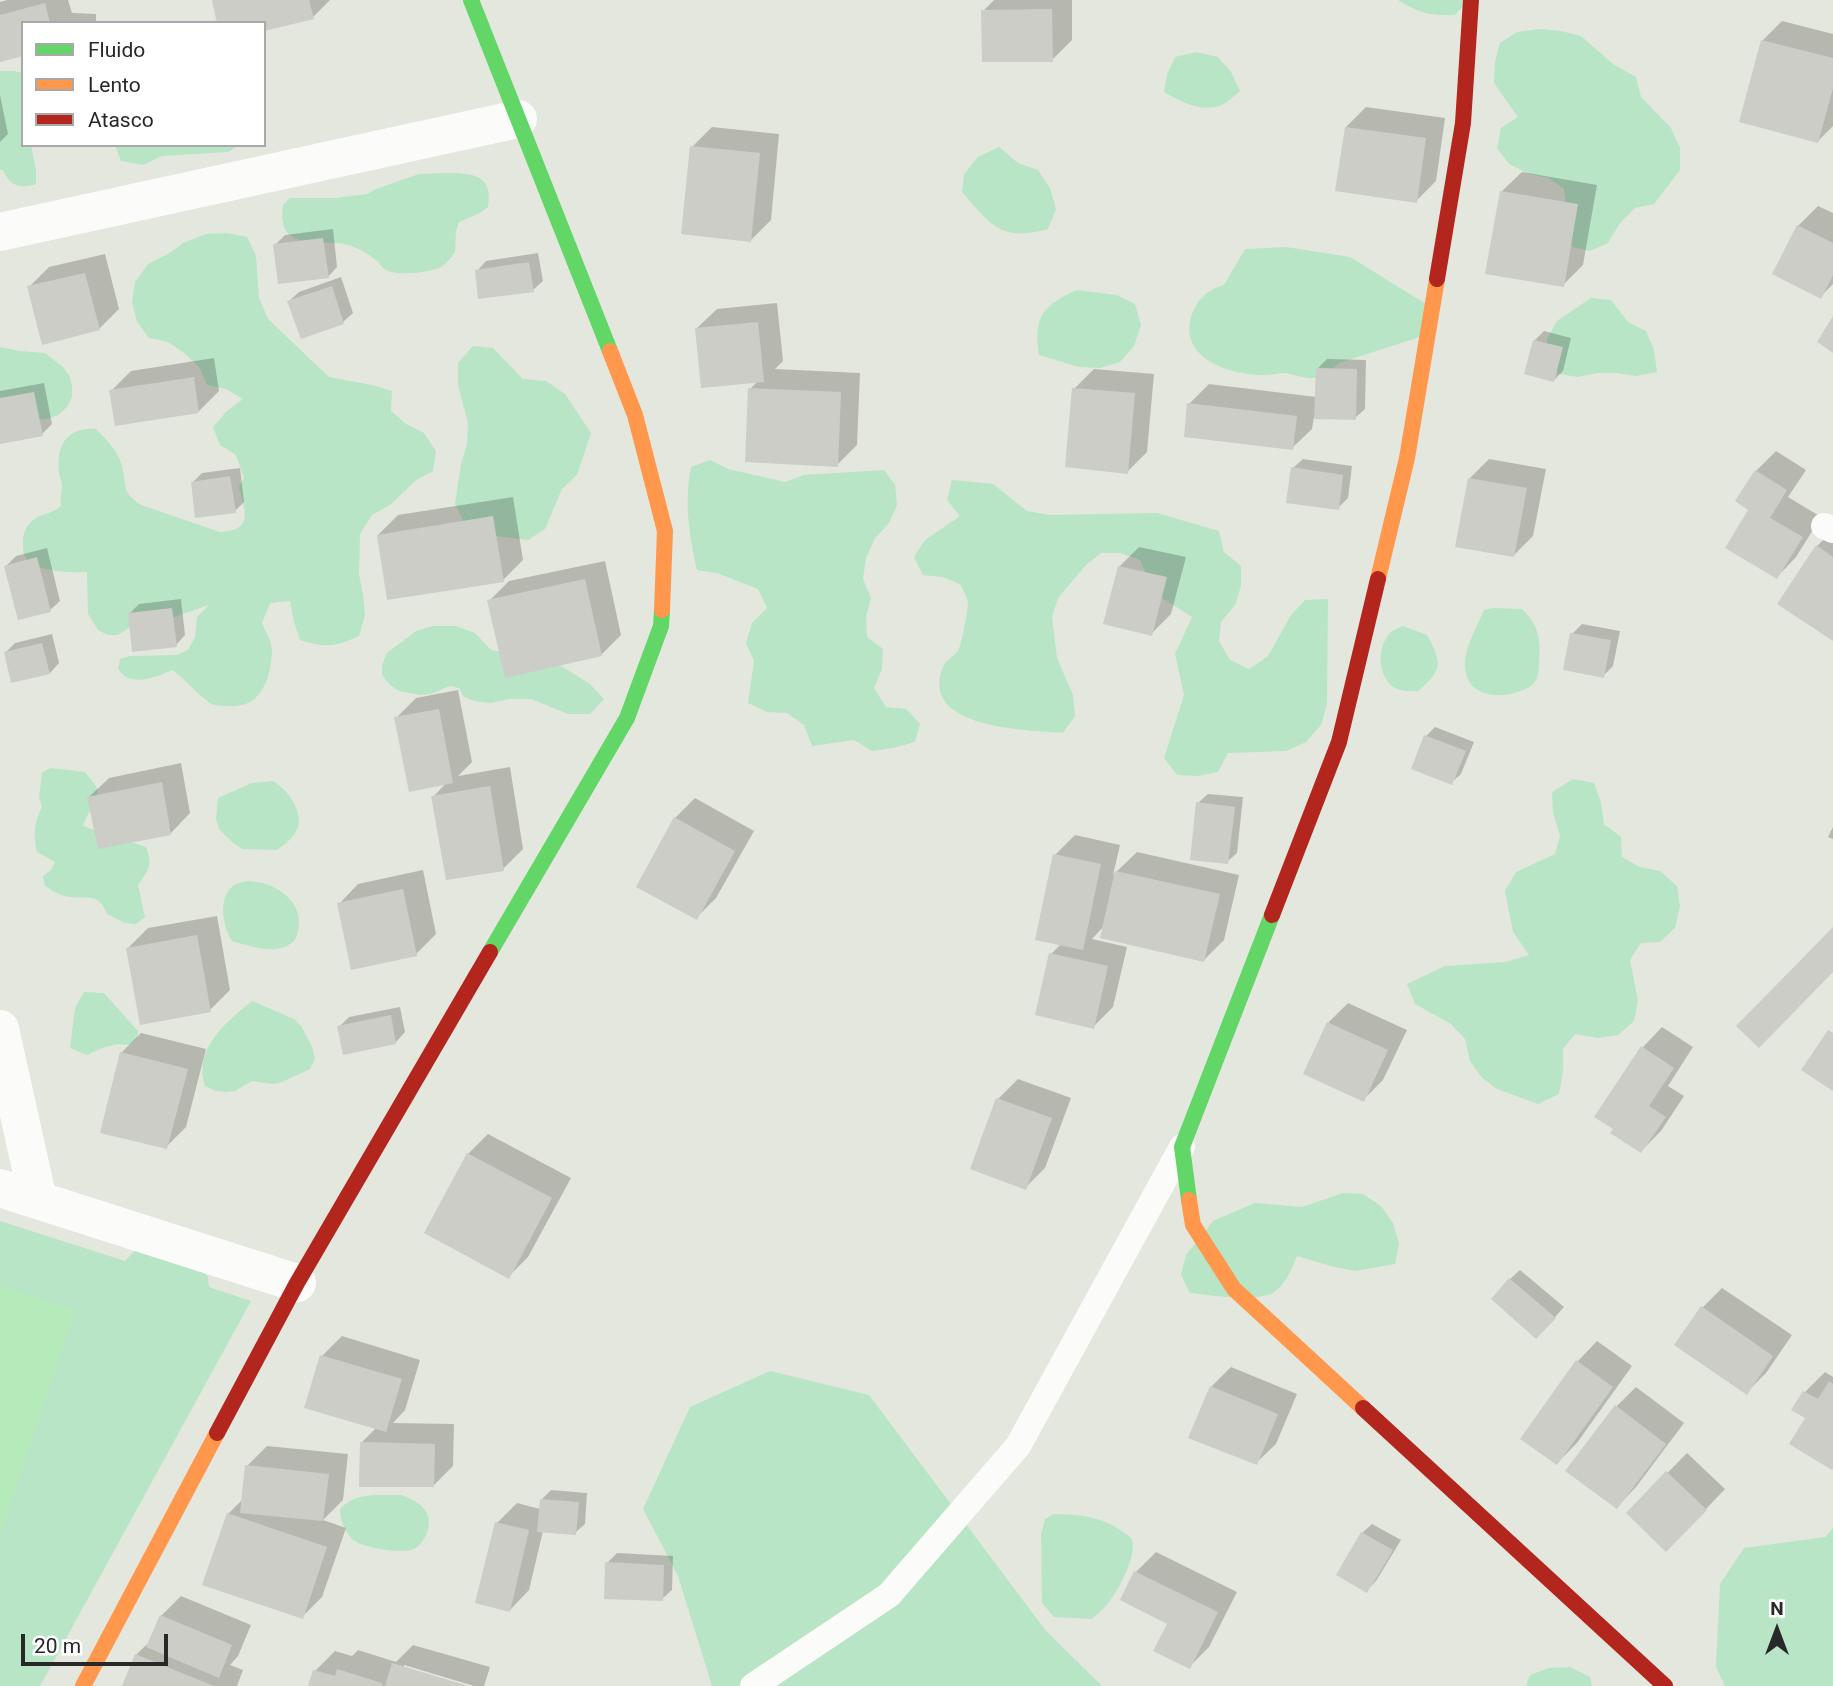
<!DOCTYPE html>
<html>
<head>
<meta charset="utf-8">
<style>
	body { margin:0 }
	#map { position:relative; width:1833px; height:1686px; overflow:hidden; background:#e4e7dd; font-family:Roboto,sans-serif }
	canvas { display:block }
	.legend { position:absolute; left:21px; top:21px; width:245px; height:126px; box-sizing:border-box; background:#fff; border:2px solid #a9a9a9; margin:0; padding:9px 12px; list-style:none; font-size:21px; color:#282828 }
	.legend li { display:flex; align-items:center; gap:14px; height:35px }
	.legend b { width:35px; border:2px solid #a9a9a9 }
	.north { position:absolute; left:1742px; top:1595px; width:70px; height:70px; -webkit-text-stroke:5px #fff; paint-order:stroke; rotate:0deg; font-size:19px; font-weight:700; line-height:28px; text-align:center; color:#282828 }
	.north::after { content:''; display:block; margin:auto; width:24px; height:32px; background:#282828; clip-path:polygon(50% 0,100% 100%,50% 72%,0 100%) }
	.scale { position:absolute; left:21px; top:1634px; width:147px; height:32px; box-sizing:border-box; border:4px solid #282828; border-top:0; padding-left:9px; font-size:21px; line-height:24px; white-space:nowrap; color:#282828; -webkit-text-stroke:5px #fff; paint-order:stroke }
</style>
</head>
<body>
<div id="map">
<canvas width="1833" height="1686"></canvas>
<ul class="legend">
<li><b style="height:9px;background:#63d668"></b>Fluido</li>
<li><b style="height:9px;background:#ff974d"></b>Lento</li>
<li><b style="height:9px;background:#b3261e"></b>Atasco</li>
</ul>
<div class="north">N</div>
<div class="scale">20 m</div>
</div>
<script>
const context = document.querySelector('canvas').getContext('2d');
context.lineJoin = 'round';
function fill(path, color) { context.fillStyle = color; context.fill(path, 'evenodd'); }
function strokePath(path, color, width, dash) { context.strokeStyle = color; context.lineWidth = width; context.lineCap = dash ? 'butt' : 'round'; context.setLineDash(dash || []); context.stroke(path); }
const green = new Path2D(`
	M1398,0h71l-14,15c-25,1 -36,-2 -57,-15z
	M1539,29l22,2 20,5 32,28 23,13 5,20 30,31 9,20v22l-26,34 -19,4 -15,15 -12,20 -18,8 -18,-4 -8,-58 -16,-11 -19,-4 -20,-10 -12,-16 4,-20 17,-11 -24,-34 1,-21 5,-19 17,-11z
	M1196,52l22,5 13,15 9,19c-5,4 -12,11 -18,14 -20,8 -41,-3 -58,-13l3,-17 8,-18z
	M0,71h14l9,2v72h8l5,25v14c-17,5 -26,2 -33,-14h-3z
	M115,145h125l-12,7 -66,4 -19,9 -22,-4z
	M999,147l19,16 20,7 12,18 6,21 -8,20c-47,13 -57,-4 -86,-37l2,-18 14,-17z
	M441,173c28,0 53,-1 47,34l-8,6 -21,9 -3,9 -1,21c-4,5 -9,13 -16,16 -11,5 -43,8 -53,2 -4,-2 -5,-5 -8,-8 -10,-9 -21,-15 -34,-18 -18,-4 -44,4 -57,-12 -6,-8 -5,-18 -4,-27l7,-7h46l31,-4 9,-5 43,-15z
	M227,233l20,4 9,19 3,42 9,21 61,58 43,8 20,6 -1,20 15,13 18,9 12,18 -3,20 -17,9 -26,25 -18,10 -12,19 -1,40 4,20 2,21 -6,21c-24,11 -34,12 -59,4l-6,-18 -4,-21 -20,2 -8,20c3,8 9,17 10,25 0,27 -10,61 -42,58 -5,0 -11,0 -16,-1 -12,-5 -28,-26 -42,-35 -12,6 -33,14 -46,7 -3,-2 -5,-5 -8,-8l2,-10 10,-3 47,-1 11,-5 7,-13 2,-20 12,-12 -35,12 -21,-1 -18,8 -17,11h-10l-10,-5 -10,-16 -1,-42c-14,1 -55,0 -62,-15 -2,-4 -2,-11 -2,-16 0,-8 3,-15 9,-20 8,-8 19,-6 29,-15 -1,-8 1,-15 1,-22 -1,-4 -2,-7 -3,-11 -3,-28 8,-46 37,-44 11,11 22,22 26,37 5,21 -1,25 19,39l79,27c34,-2 25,-20 19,-45l5,-9 -8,-23 -16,-10 -7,-18 14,-16 16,-12 -17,-10 -19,-4 -8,-18 -15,-14 -16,-11 -19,-4 -12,-16 -5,-20 3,-20 13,-18 20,-10 15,-11 23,-9z
	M1286,247l64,10 76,47 -3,32 -84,27 -15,14c-7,1 -15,2 -22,0 -5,-1 -11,-3 -16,-4 -7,0 -15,2 -22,2 -32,0 -85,-15 -73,-58 5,-17 16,-27 33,-32l21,-36z
	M1077,290l40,5 18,9 6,21 -7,21 -14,16 -20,6 -21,-1 -40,-12c-6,-38 4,-50 38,-65z
	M1591,298l20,2 17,22 18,9 8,19 3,22 -21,4 -19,-3h-20l-19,4 -19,-3 -13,-15 1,-20 10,-18z
	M473,346l20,2 30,31 23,2 19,13 26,39 -14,42 -15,14 -17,40 -17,11 -42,-5 -22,-13 -9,-18 6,-40 6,-20 1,-21 -10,-38v-22z
	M0,347l20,4 25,2 18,14 6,8 3,11v11l-5,10 -9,8 -10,4 -23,1 -25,-5z
	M710,460l18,9 57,13 19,-7 80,-5 11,15 2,20 -8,18 -14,15 -9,20 -3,21 8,19 -5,19 1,20 16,12 -1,20 -8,19 12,19 20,2 14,15 -5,18 -22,6 -21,3 -18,-11 -42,6 -8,-21 -17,-12 -20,-1 -19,-9 6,-42 -8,-18 6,-20 15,-15 -9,-19 -41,-16 -20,-3c-8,-37 -13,-65 -6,-103z
	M952,480l41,4 34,27 23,4 107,-2 62,18 5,21 17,14v20l-6,19 -14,17 -2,19 11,19 19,9 19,-13 23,-41 14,-15 23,-1 -1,105 -6,21 -15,17 -20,9 -58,2 -10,19 -20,4 -21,-1 -13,-17 20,-63 -9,-41 17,-37 -33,-21 -11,-17 -8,-19 -20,-7h-19l-16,13 -27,32 -6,19 5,41 16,37 2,21 -12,17c-36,-3 -145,-4 -120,-66 3,-7 10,-10 15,-16 3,-4 10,-41 10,-47 0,-6 -5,-14 -8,-20l-18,-7 -19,-2 -9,-18 11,-17 35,-24 -13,-16z
	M1494,608l28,1c17,16 19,32 17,54 0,7 -1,16 -6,21 -4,5 -13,7 -19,9 -25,7 -51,-2 -49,-32 1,-15 13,-37 19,-51z
	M433,626h23l19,7 16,17 61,10 38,24 14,15 -14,15h-22l-37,-15h-22l-18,4 -17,-2 -10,-4 -5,-9 -9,-2 -19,8 -11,1 -21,-4 -9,-6 -8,-10v-10l5,-12 29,-22z
	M1403,626l24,9c15,27 16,35 -9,56 -8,0 -16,1 -23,-3 -18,-11 -19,-43 -3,-57 3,-2 7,-3 11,-5z
	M50,768l35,4 13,17c-1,15 -11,23 -15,37l63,21c7,19 3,22 -8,38l7,32 -9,7 -11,-1 -18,-9c-9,-24 -23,-13 -42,-18 -8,-2 -14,-6 -20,-10l-2,-10 8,-6 4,-8 -18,-10c-4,-17 -3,-30 5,-45l-3,-9 3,-25z
	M1573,779l21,4 7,20 3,21 17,13 1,20 18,10 20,4 17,15 3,20 -5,22 -15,14 -19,1 -11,17 8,41 -4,20 -16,14 -21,3 -22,-4 -12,15v22l-4,23 -21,10 -41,-15 -15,-11 -12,-17 -5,-22 -14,-15 -36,-20 -8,-20 38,-18 61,-4 23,-7 -16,-23 -8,-41 11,-19 39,-18 5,-18 -7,-24 -1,-20z
	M273,781c8,5 12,9 17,16 16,25 10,37 -13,53l-34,-1 -10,-6 -14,-14 -3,-10 2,-21 34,-15z
	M247,881c25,0 54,17 52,44 -1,8 -2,15 -9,19 -15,11 -41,2 -58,-3 -10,-15 -15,-46 4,-57 4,-1 8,-2 11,-3z
	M84,992l20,1 34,38c0,8 -3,10 -9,14 -15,-3 -29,4 -42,10l-17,-7 5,-40z
	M252,1001l42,18 7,7 11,21 3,11 -5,11 -28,13 -9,2 -21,-3 -17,10 -10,1 -9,-1 -11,-5c-12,-37 21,-64 47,-85z
	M1343,1193l20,1 18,12 12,17 6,21 -4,20 -40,7 -21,-4 -37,-11c-5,12 -10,25 -20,34 -15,14 -67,5 -87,3l-9,-18 5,-20 27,-34 42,-18 47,4z
	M0,1221l125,40 14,-15 56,15 13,16 1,10 42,14 -211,385h-40z
	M770,1371l99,24 177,236 56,55h-390l-34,-110 -35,-67 47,-102z
	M401,1495c22,7 36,21 23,44 -3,5 -7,9 -13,11 -12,3 -49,-2 -59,-11 -7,-7 -12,-20 -12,-30 17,-18 38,-13 61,-14z
	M1054,1514c25,0 48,3 68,17 1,1 8,6 9,7 9,15 -16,59 -27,70 -4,4 -8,7 -12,11l-38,-2 -12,-14 -1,-68 4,-16z
	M1833,1528v158h-108l-9,-19 4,-83 24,-36 81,-11z
	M1570,1667l20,10 2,9h-66l4,-11 19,-7z`);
const pitch = new Path2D(`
	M0,1286l75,24 -75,224z`);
const shadow = new Path2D(`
	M7,0h61l4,13 24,1v9h-73l-23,38v-59z
	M213,0h117l-17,17 -49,6z
	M994,0h78v40l-20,20 -69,-49z
	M1782,21l51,13v92l-15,15 -56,-100z
	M0,95l8,39 -8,8z
	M1366,107l79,11 -9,63 -20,20 -70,-74z
	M712,127l67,7 -8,86 -20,20 -59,-93z
	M1522,172l75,13 -14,80 -20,20 -61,-94z
	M1818,206l15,7v71l-12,12 -23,-70z
	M333,229l4,38 -9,10 -53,-32 10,-10z
	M538,253l5,28 -10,9 -56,-19 9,-10z
	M105,254l14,55 -20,20 -70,-42 20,-20z
	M341,277l12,36 -10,9 -54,-21 10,-9z
	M777,303l6,58 -8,8 85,4 -3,72 -20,20 -87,-76 8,-8 -61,-53 20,-19z
	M1544,331l27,7 -8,33 -9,9 -20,-39z
	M214,358l5,33 -20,20 -88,-20 20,-20z
	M1327,359l39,1 -1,49 -10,9 -41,-1 -2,12 -20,19 -103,-44 20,-20 107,13 2,-29z
	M1094,369l60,5 -7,78 -20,20 -53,-83z
	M44,383l8,41 -10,10 -42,8v-51z
	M1776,451l30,19 -18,27 33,20 -25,40 -19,20 -26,-68 5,-38z
	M1303,459l49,7 -4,32 -10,10 -45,-40z
	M1489,459l57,10 -13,67 -20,20 -44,-77z
	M240,468l4,34 -9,9 -43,-28 10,-10z
	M513,497l10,63 -20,20 -125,-45 20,-20z
	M1833,531v108l-16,-93z
	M1139,547l47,10 -15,57 -20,20 -31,-68z
	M47,548l13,53 -10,9 -44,-44 10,-10z
	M605,561l16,74 -20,20 -112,-54 20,-20z
	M181,599l4,36 -9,10 -46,-32 9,-9z
	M1582,624l38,7 -7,35 -10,10 -31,-42z
	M52,634l7,29 -9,10 -44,-21 9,-9z
	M458,690l14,72 -14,14 52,-9 13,82 -20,20 -70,-72 14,-15 -51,-64 20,-20z
	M1435,727l39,15 -13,32 -10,9 -25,-47z
	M181,763l9,50 -19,20 -82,-36 20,-19z
	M1208,794l35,3 -6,56 -10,9 -29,-59z
	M695,798l59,33 -38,67 -20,20 -21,-100z
	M1833,827v12l-5,-2z
	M1075,835l45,10 -7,30 24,-23 102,23 -15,65 -20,20 -100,-34 -12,13 35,8 -14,60 -20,20 -42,-73 10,-10 -6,-89z
	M423,870l13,64 -20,20 -77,-50 19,-20z
	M217,916l13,74 -20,20 -82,-62 20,-20z
	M1348,1003l59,27 -24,50 -20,20 -35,-77z
	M400,1007l5,25 -9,10 -57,-15 10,-10z
	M1662,1027l31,20 -25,39 16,10 -23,35 -20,20 2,-104z
	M141,1033l65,16 -20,78 -20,20 -45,-94z
	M1018,1079l53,19 -26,70 -20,20 -27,-89z
	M488,1134l83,44 -43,79 -20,20 -40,-123z
	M1520,1270l44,37 -18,20 -36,-48z
	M1722,1288l70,47 -26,38 -20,20 -44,-85z
	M342,1336l78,24 -15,50 -12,13 61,1 -1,42 -20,20 -72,-43 15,-15 -54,-72z
	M1597,1341l35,25 -55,77 -20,20 -34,-25 55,-77z
	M1231,1367l66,27 -21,50 -20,19 -45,-76z
	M1825,1372l8,5v89l-26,-48 -14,-8 12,-18z
	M1636,1387l48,36 -48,64 -19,20 -1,-100z
	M267,1446l81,8 -5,46 -20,20 23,8 -24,69 -20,20 -74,-103 15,-15 4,-33z
	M1687,1453l38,36 -39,41 -58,-17z
	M551,1490l36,3 -2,31 -10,9 -32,-2 -14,59 -19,20 -13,-87 20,-20 23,6 1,-9z
	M1372,1524l29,16 -25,41 -10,10 -4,-58z
	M1156,1552l81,40 -28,55 -20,20 -20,-44 -33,-51z
	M617,1553l56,3 -1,34 -10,9 -55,-36z
	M181,1596l70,29 -13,31 -8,9 13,5 -6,16h-114l13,-31 15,-15 10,-24z
	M413,1645l77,22 -6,19h-10l-70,-21v4l57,17h-151l5,-15 20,-20 17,5 6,-6 38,12z`);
const building = new Path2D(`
	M212,0h97l5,19 -50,12v-8h-47z
	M45,3l5,20h-27v33l-23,6v-47z
	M1052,9l1,53h-71l-1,-52z
	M1761,40l72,18v30l-15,55 -79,-21z
	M1345,127l81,11 -9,65 -82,-12z
	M690,146l70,7 -9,89 -70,-8z
	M1500,191l78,13 -14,83 -79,-13z
	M1797,225l36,18v32l-12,24 -49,-25z
	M323,238l6,40 -51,6 -5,-40z
	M529,262l5,30 -56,7 -3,-29z
	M85,273l15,57 -58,15 -15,-59z
	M332,286l12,38 -43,15 -14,-38z
	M1833,316v37l-16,-11z
	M758,322l6,60 -63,6 -6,-60z
	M1533,340l30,7 -9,35 -30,-8z
	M1316,368l41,1 -1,51 -42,-1z
	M194,377l5,36 -84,13 -6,-36z
	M748,388l93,4 -3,75 -93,-5z
	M1072,388l63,5 -7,81 -63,-7z
	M34,392l9,44 -43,8v-46z
	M1187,403l110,13 -4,34 -109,-13z
	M1291,467l52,8 -4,35 -53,-7z
	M1755,470l32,20 -17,28 33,19 -26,42 -52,-31 23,-38 -13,-9z
	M230,476l6,37 -41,5 -4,-36z
	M1468,478l59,10 -13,69 -59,-10z
	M493,516l11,66 -117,18 -10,-65z
	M1816,545l17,12v84l-56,-37z
	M37,557l14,55 -33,8 -14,-54z
	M1118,566l49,11 -15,59 -49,-12z
	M585,579l17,77 -97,22 -18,-78z
	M172,608l5,39 -45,5 -4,-39z
	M1570,633l41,7 -7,38 -41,-8z
	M42,643l8,31 -39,9 -7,-31z
	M439,709l14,74 -44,9 -15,-75z
	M1424,735l42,16 -14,34 -41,-16z
	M162,782l9,53 -73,14 -11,-52z
	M490,786l14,85 -58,9 -15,-84z
	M1196,802l39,5 -7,57 -38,-4z
	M674,817l61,34 -38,69 -61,-33z
	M1053,854l48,10 -18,86 -48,-10z
	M1115,871l105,23 -16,68 -104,-24z
	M403,889l14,67 -66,14 -14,-67z
	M1833,927v45l-74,76 -23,-22z
	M197,935l14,77 -71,13 -14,-77z
	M1049,953l59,13 -14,63 -59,-14z
	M391,1015l5,29 -53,11 -6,-29z
	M1327,1022l61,28 -24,52 -61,-28z
	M1828,1030l5,3v58l-32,-21z
	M1641,1046l33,22 -25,38 17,11 -25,36 -31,-20 3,-4 -19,-12z
	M120,1052l68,17 -21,80 -67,-16z
	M996,1098l56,20 -26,72 -56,-21z
	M467,1153l85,45 -43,81 -85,-46z
	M1509,1278l47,40 -20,21 -45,-40z
	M1701,1306l72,50 -26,39 -73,-50z
	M320,1355l82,24 -16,53 -82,-24z
	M1576,1360l37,27 -56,78 -37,-26z
	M1829,1381l4,3v84l-1,2 -43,-26 16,-26 -14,-8 12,-19 15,8z
	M1210,1386l68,28 -21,51 -69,-27z
	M1615,1405l51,39 -49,65 -52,-38z
	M360,1442l75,2 -1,43h-75z
	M245,1465l84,9 -6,47 -83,-8z
	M1666,1471l41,39 -41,42 -40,-39z
	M540,1499l39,3 -3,33 -39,-3z
	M227,1513l100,34 -24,72 -101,-34z
	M495,1522l34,8 -19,82 -35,-9z
	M1361,1532l32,18 -26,43 -31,-18z
	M605,1562l59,3 -1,36 -59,-2z
	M1134,1571l84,41 -28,57 -37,-18 14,-27 -47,-24z
	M160,1615l72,30 -13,33 -73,-31z
	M135,1654l79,32h-92z
	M392,1663l73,22v1h-80z
	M337,1669l45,14v3h-74l5,-16 22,6z`);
const lane = new Path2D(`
	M1824,526l9,4
	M753,1686l136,-91 129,-149 164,-299`);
const street = new Path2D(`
	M0,232l518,-113
	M0,1029l38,171
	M0,1188l297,95`);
const fast = new Path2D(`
	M471,0l139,351
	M490,952l137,-234 34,-92 1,-16
	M1189,1200l-7,-53 90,-232`);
const slow = new Path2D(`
	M610,351l25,64 30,116 -3,79
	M1378,579l29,-121 30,-179
	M1189,1200l4,25 41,64 129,119
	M83,1686l134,-253`);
const jam = new Path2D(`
	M1437,279l26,-156 8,-123
	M1272,915l67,-173 39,-163
	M1363,1408l302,278
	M217,1433l80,-150 193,-331`);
fill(green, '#b8e5c6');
fill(pitch, '#b5eabb');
fill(shadow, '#0003');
fill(building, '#cbcdc6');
strokePath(lane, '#fbfbfa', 26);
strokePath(street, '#fbfbfa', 38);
strokePath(fast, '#63d668', 16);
strokePath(slow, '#ff974d', 16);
strokePath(jam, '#b3261e', 16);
</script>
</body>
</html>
